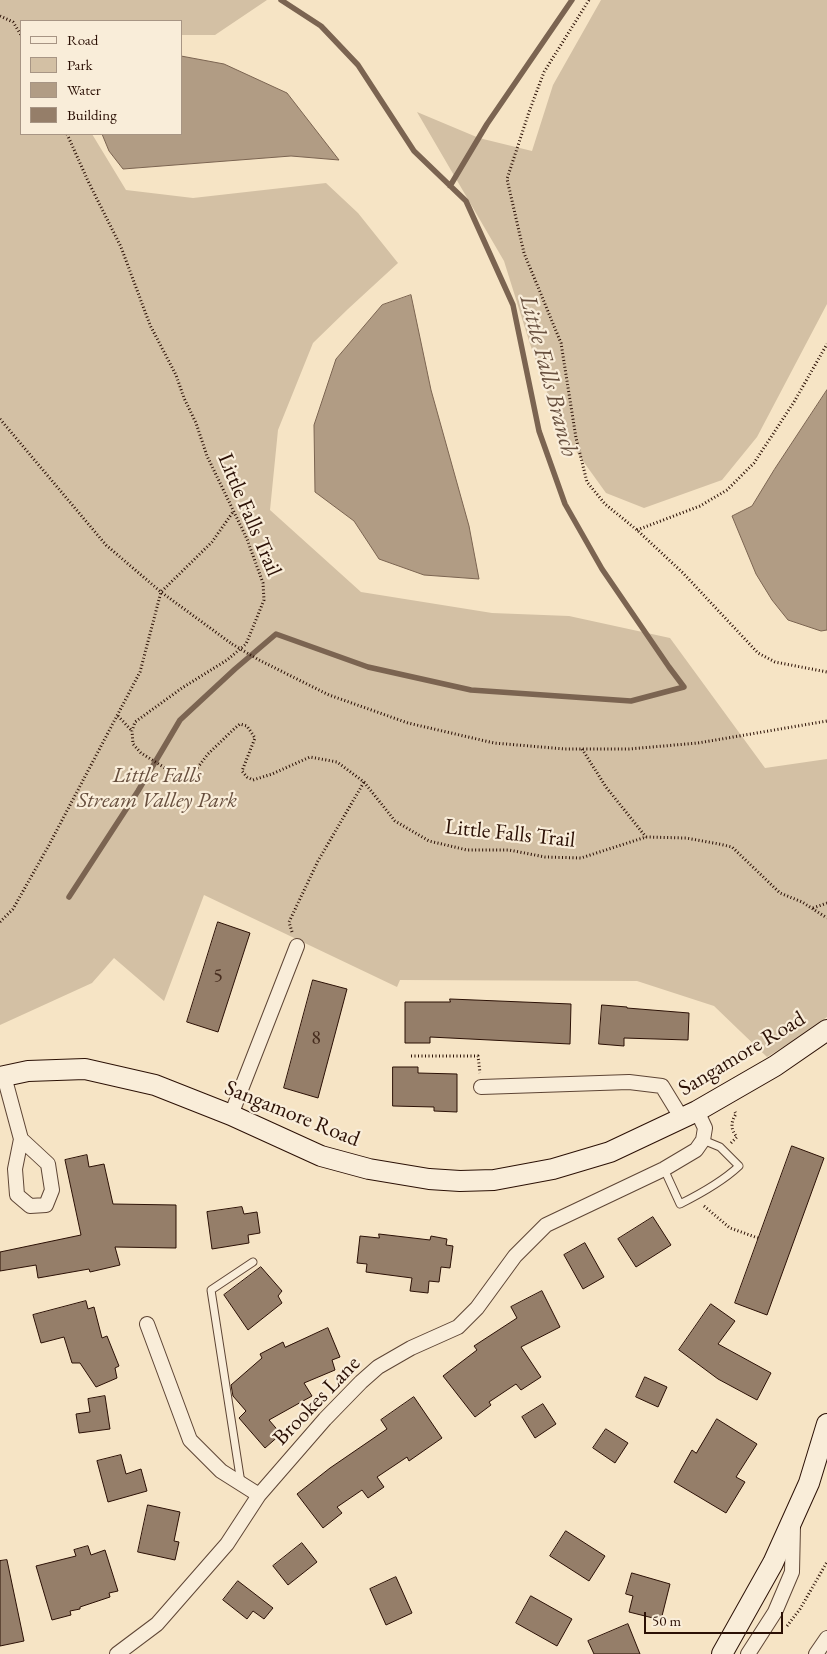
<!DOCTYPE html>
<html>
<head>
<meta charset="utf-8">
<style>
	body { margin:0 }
	#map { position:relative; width:827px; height:1654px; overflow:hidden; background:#f6e4c5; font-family:"EB Garamond",serif }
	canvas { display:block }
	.legend { position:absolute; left:20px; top:20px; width:162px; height:115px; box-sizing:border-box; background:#f9edd9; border:1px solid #a79584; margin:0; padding:6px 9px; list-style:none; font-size:15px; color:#2b1005 }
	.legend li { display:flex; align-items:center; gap:10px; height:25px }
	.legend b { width:25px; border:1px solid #a79584 }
	.scale { position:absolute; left:644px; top:1612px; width:139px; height:22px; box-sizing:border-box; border:2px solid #2b1005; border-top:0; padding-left:6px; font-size:15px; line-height:18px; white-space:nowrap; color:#2b1005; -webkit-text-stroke:4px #f9edd9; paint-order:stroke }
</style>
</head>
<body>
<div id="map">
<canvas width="827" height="1654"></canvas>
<ul class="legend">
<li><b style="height:6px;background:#f9edd9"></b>Road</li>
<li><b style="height:14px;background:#d3c0a4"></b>Park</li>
<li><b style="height:14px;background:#b19c84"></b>Water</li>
<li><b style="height:14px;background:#957e69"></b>Building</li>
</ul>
<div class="scale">50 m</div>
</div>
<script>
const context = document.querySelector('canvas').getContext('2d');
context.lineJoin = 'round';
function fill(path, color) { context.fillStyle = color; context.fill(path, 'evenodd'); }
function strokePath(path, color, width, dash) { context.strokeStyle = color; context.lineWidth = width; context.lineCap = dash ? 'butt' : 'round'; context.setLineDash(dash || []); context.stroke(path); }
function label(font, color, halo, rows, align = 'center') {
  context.font = font + ' "EB Garamond",serif'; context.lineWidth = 4.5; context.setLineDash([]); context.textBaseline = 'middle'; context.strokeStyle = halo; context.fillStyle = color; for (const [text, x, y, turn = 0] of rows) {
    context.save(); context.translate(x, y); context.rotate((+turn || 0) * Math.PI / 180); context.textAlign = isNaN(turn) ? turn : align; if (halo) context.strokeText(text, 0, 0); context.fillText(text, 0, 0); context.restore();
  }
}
const green = new Path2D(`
	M0,0h267l-52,35h-34v-14h-160v113h71l34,56 67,8 133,-15 32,30 40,50 -50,46 -35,34 -35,87 -8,80 91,82 131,21 77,3 101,22 95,130 62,-9v258l-26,19 -34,21 -53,-51 -77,-25 -237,-1 -3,7 -193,-92 -40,106 -50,-43 -22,25 -92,42z
	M601,0h226v304l-70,133 -35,43 -78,28 -38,-15 -46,-64 -30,-85 -26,-83 -87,-149 62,26 53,13 21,-66z`);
const water = new Path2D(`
	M181,56l43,8 63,29 52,67 -48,-4 -168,13 -14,-18 -7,-17h79z
	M411,295l20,95 38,136 10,53 -55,-4 -45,-16 -25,-38 -39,-29 -1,-67 22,-66 46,-54z
	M827,390v240l-6,1 -33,-11 -16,-20 -16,-26 -24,-58 20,-10 22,-36z`);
const stream = new Path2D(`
	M450,186l37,-62 85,-124
	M69,897l69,-106 42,-71 55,-51 41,-35 92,33 103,23 160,11 53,-14 -15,-20 -67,-98 -37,-65 -26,-73 -26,-126 -47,-104 -52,-50 -56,-86 -37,-39 -40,-26`);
const building = new Path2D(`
	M218,922l32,11 -32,99 -31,-10z
	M313,980l34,9 -29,109 -34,-10z
	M450,999l121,5 -1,40 -140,-7v6h-25v-41h45z
	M602,1005l25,2v1l62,5 -1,27 -64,-2v8l-25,-2z
	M393,1067h25v6l39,1v38l-23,-1v-4l-41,-1z
	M792,1146l32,12 -57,157 -32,-12z
	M87,1155l2,12 15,-3 9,40 63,1v43l-61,-1 5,18 -30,7 -1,-3 -51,9 -2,-13 -36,6v-19l81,-17 -16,-75z
	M242,1207l2,7 13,-2 3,21 -12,2 1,8 -37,6 -5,-37z
	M653,1217l18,28 -35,22 -18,-28z
	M379,1234l51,6 1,-4 16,3 -1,6 7,1 -3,22 -9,-1 -2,15 -10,-1 -1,12 -18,-2 2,-13 -46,-6 1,-8 -10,-1 3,-27 19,2z
	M585,1243l19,34 -21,12 -19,-34z
	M261,1267l21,24 -4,5 4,7 -34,27 -24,-35z
	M542,1291l18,36 -39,20 20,30 -20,13 -5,-6 -27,18 2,3 -16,12 -32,-41 34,-26 -3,-4 43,-28 -6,-11z
	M86,1301l2,8 6,-2 8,31 5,-2 12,30 -4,2 2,10 -21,9 -16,-24h-8l-8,-26 -23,6 -8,-28z
	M711,1304l24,17 -17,23 53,29 -14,27 -39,-21 -39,-29z
	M328,1328l12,29 -8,3 3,10 -31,13 8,13 -43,24 12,14 -16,14 -26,-30 7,-7 -13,-15 -2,-11 31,-27 -2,-4 23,-12 2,5z
	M645,1377l22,10 -9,20 -22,-10z
	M105,1396l5,33 -31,4 -3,-19 14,-2 -2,-13z
	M414,1397l28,41 -33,23 -2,-4 -30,20 7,10 -16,11 -6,-8 -25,17 5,6 -19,15 -26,-34 33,-26 57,-39 -6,-9z
	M543,1404l13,20 -21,14 -13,-21z
	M717,1419l40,25 -21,33 9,5 -19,31 -52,-31 18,-32 4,3z
	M606,1429l22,14 -13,20 -22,-15z
	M121,1455l5,19 15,-5 6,22 -39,11 -11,-41z
	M148,1505l32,7 -6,29 5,1 -4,18 -37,-8z
	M566,1531l39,25 -16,25 -39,-25z
	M302,1543l15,19 -29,23 -15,-19z
	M88,1546l3,9 14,-5 13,41 -9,2 1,4 -30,10v2l-10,2 1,4 -19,5 -16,-54 40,-10 -2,-6z
	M7,1560l17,81 -24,5v-85z
	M632,1573l38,11 -9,36 -32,-8 4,-16 -7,-2z
	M396,1577l16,36 -26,12 -16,-36z
	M238,1581l35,27 -9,11 -11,-8 -6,8 -24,-19z
	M531,1596l41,23 -15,27 -41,-23z
	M628,1624l12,30h-46l-6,-13z`);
const path = new Path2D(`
	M589,0l-45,72 -15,40 -22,67 17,74 37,90 15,95 11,44 18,22 32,26 46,43 75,80 17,9 52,10
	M0,16l13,6 8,13
	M67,134l21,47 33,66 29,78 26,50 8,23 12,25 11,33 40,83 16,44 1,17 -18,44 -19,16 -45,28 -47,34 -3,9 1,13 8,9 37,23 17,-5 13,-17 27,-26 5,-4 7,2 8,12 -13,33 5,6 6,3 19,-6 38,-17 27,5 27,20 31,39 34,20 38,9h42l36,7 36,1 65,-21 40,1 33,6 13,3 48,46 22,9 25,16
	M0,419l106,126 55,47 71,52
	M637,530l63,-24 27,-16 27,-27 40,-61 33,-58
	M259,660l70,35 79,28 86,20 71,6h64l69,-6 129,-22
	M118,716l14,15
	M582,749l24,38 40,50
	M813,908l14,-5
	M0,922l13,-13 36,-64 91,-173 21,-80 51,-50 21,-30
	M292,932l-3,-10 29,-61 46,-79
	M411,1056h67l2,17
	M731,1143l6,-6c-6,-7 -7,-14 -1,-23l-1,-2
	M704,1206l26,22 28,10
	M787,1626l13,-17 27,-47`);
const lane = new Path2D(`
	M664,1169l16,35c22,-11 42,-22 59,-38l-19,-19 -17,-7
	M241,1483l-30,-193 42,-28`);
const street = new Path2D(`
	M4,1076l17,63 -6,30 2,26 13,11 16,-1 6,-15 -4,-26 -27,-25
	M481,1087l148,-5 33,4 19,31
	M231,1115l66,-169
	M147,1324l43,116 31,31 38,24
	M117,1654l40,-30 70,-80 32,-49 66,-76 36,-37 17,-15 33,-19 47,-21 19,-19 38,-52 31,-31 118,-56 32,-19 7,-10 2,-12 -8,-17
	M748,1654l27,-42 17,-40 1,-46
	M816,1654l11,-16`);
const secondary = new Path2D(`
	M0,1077l28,-6 57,-2 70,16 76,30 90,41 48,13 60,10 31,2 34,-1 59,-11 57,-17 87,-41 78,-45 52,-36
	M722,1654l51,-91 36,-80 18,-59`);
const pathBridge = new Path2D(`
	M232,644l27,16`);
const numberNames = [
	["5",218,977],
	["8",316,1039]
];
const streetNames = [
	["Little Falls Trail",249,515,67],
	["Little Falls Trail",510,834,6],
	["Sangamore Road",742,1054,-31],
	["Sangamore Road",292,1114,22],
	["Brookes Lane",317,1401,-46]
];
const parkNames = [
	["Little Falls",157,776],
	["Stream Valley Park",157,801]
];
const waterNames = [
	["Little Falls Branch",548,376,75]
];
fill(green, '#d3c0a4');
fill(water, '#b19c84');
strokePath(water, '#7b6451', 1);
strokePath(stream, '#7b6451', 5.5);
fill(building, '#957e69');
strokePath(building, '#2b1005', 1);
strokePath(lane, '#5e4535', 9);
strokePath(street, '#5e4535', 16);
strokePath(secondary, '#2b1005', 22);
strokePath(path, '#2b1005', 3, [1, 2.5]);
strokePath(lane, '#f9edd9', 7);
strokePath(street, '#f9edd9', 14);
strokePath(secondary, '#f9edd9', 20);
strokePath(pathBridge, '#2b1005', 3, [1, 2.5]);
label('20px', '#462c1e', null, numberNames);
label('22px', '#2b1005', '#f9edd9', streetNames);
label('italic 22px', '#664e3d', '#f9edd9', parkNames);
label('italic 24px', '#674f3e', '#f9edd9', waterNames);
</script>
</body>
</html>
